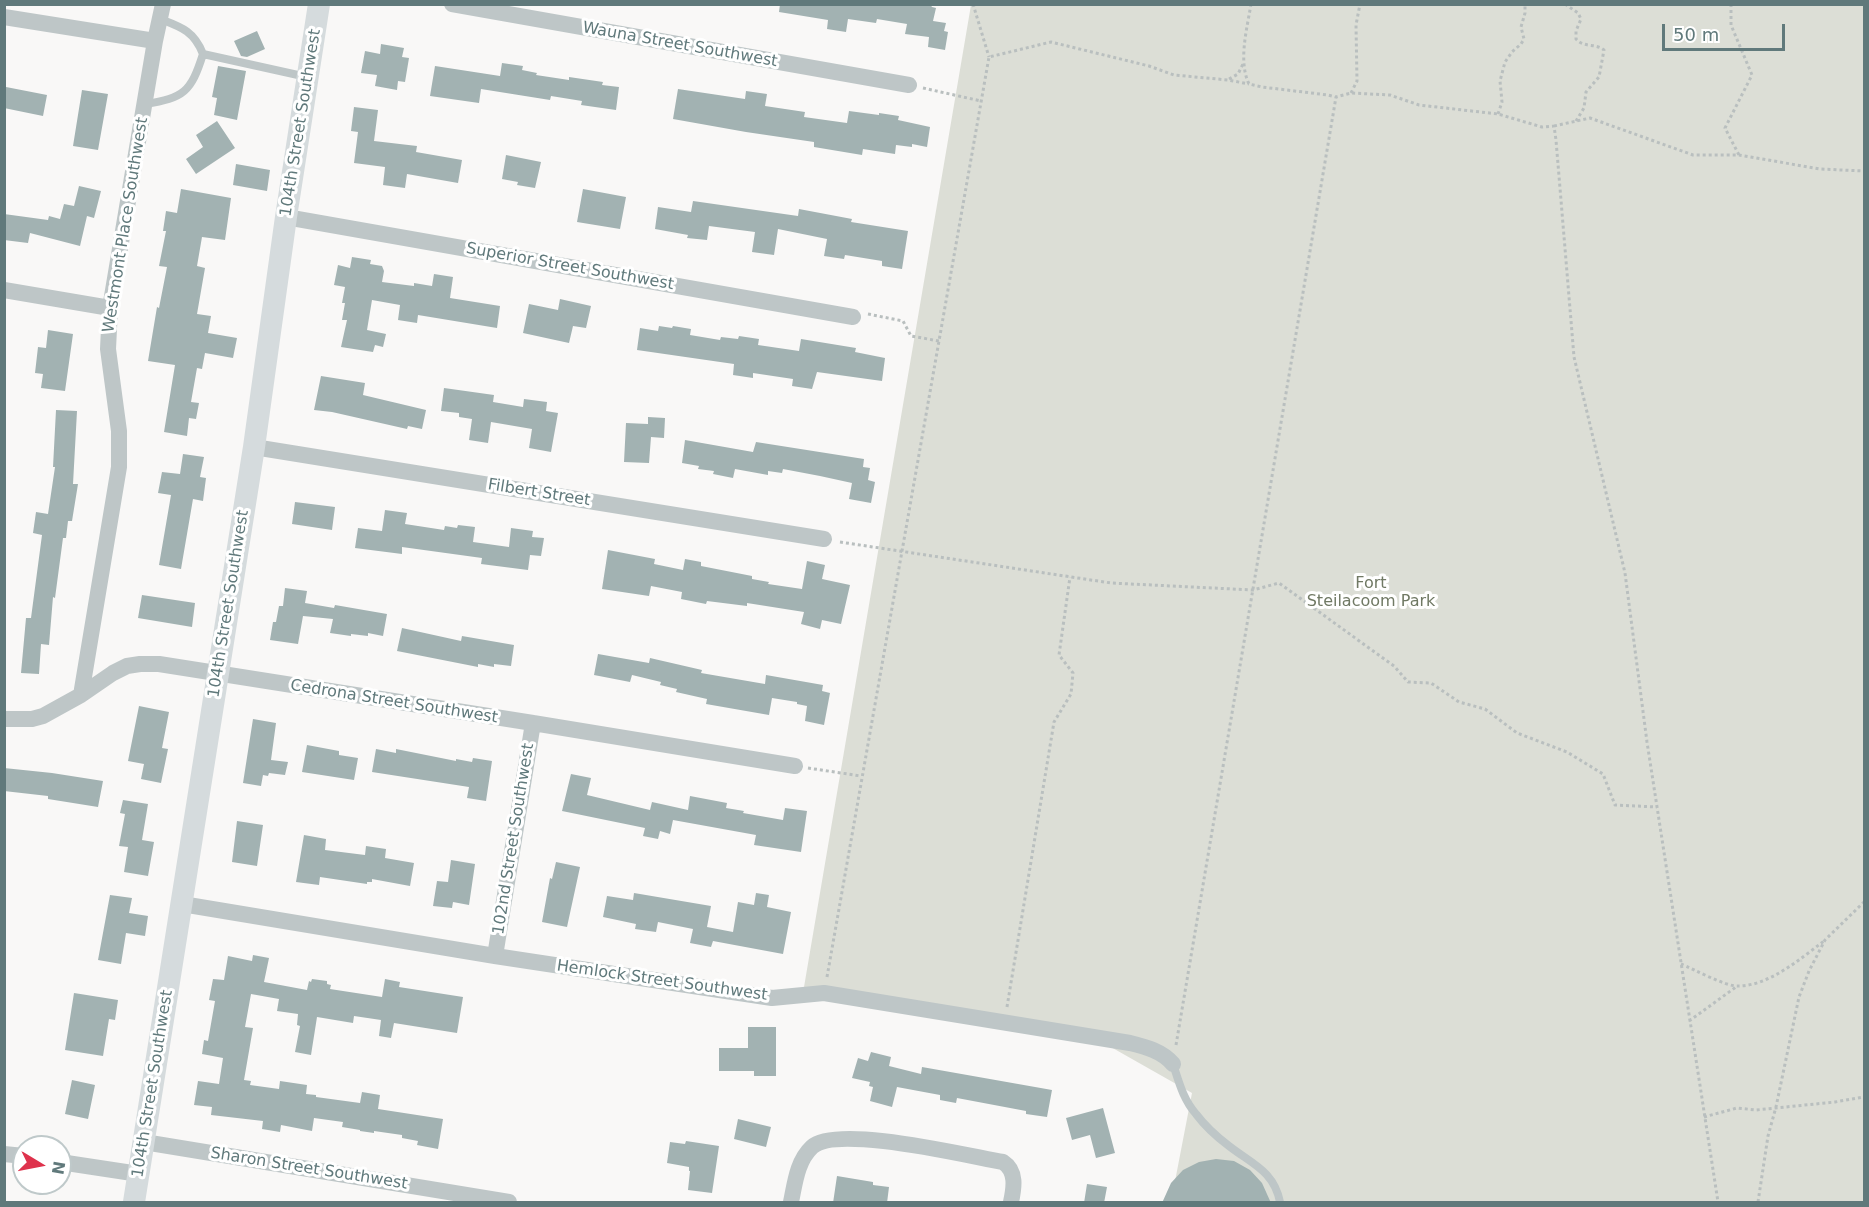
<!DOCTYPE html>
<html>
<head>
<meta charset="utf-8">
<style>
	body { margin:0 }
	#map { position:relative; width:1869px; height:1207px; overflow:hidden; background:#f9f8f7; font-family:"DejaVu Sans",sans-serif }
	canvas { display:block }
	.frame { position:absolute; inset:0; border:6px solid #60797b; pointer-events:none }
	.north { position:absolute; left:12px; top:1135px; width:60px; height:60px; box-sizing:border-box; background:#fff; border:2px solid #bfc9ca; border-radius:50%; rotate:100deg; font-size:16px; font-weight:700; line-height:24px; text-align:center; color:#60797b }
	.north::after { content:''; display:block; margin:auto; width:21px; height:27px; background:#de324c; clip-path:polygon(50% 0,100% 100%,50% 72%,0 100%) }
	.scale { position:absolute; left:1662px; top:24px; width:123px; height:27px; box-sizing:border-box; border:3px solid #60797b; border-top:0; padding-left:8px; font-size:18px; line-height:21px; white-space:nowrap; color:#60797b; -webkit-text-stroke:4px #fff; paint-order:stroke }
</style>
</head>
<body>
<div id="map">
<canvas width="1869" height="1207"></canvas>
<div class="frame"></div>
<div class="north">N</div>
<div class="scale">50 m</div>
</div>
<script>
const context = document.querySelector('canvas').getContext('2d');
context.lineJoin = 'round';
function fill(path, color) { context.fillStyle = color; context.fill(path, 'evenodd'); }
function strokePath(path, color, width, dash) { context.strokeStyle = color; context.lineWidth = width; context.lineCap = dash ? 'butt' : 'round'; context.setLineDash(dash || []); context.stroke(path); }
function label(font, color, halo, rows, align = 'center') {
  context.font = font + ' "DejaVu Sans",sans-serif'; context.lineWidth = 6; context.setLineDash([]); context.textBaseline = 'middle'; context.strokeStyle = halo; context.fillStyle = color; for (const [text, x, y, turn = 0] of rows) {
    context.save(); context.translate(x, y); context.rotate((+turn || 0) * Math.PI / 180); context.textAlign = isNaN(turn) ? turn : align; if (halo) context.strokeText(text, 0, 0); context.fillText(text, 0, 0); context.restore();
  }
}
const green = new Path2D(`
	M971,5h893v1197h-693l21,-109 -97,-55 -291,-51z`);
const building = new Path2D(`
	M780,4h150l2,3 4,1 -3,13 13,2 -2,8 4,1 -3,18 -17,-3 1,-10 -24,-3 2,-10 -30,-5 -1,4 -28,-4 -2,13 -19,-3 1,-9 -49,-8z
	M257,31l8,18 -18,8 -6,-1 -7,-15z
	M381,44l23,4 -2,9 7,1 -4,24 -7,-1 -1,9 -22,-4 2,-11 -16,-2 4,-22 15,3z
	M502,63l21,3 -1,4 15,3 -1,2 33,5v-3l34,5 -1,3 17,2 -3,23 -35,-5 1,-4 -31,-5 -1,4 -69,-11 -2,14 -49,-7 5,-30 65,10z
	M218,66l28,5 -9,49 -23,-5 3,-17 -5,-1z
	M6,87l41,8 -4,21 -39,-8z
	M678,89l67,10 1,-8 21,3 -2,12 40,6 -1,5 43,6 2,-12 30,4v-2l20,3 -1,4 32,7 -3,20 -15,-3v3l-16,-2 -1,9 -32,-5 -1,6 -48,-8v-5l-68,-10 -73,-13z
	M82,90l26,4 -10,56 -25,-4z
	M354,107l24,3 -4,31 43,5 -1,6 46,8 -4,23 -51,-9 -2,14 -22,-3 2,-18 -31,-4 4,-31 -7,-1z
	M217,121l18,27 -39,26 -10,-15 17,-12 -7,-12z
	M506,155l35,7 -6,26 -18,-3 1,-3 -16,-3z
	M236,164l34,6 -3,21 -34,-6z
	M79,186l22,5 -7,27 -7,-2 -7,30 -50,-13 -2,10 -24,-3v-26l44,6 1,-4 11,3 4,-15 10,2z
	M181,189l50,9 -6,42 -23,-3 -5,29 8,2 -8,46 14,2 -3,17 29,5 -4,20 -28,-5 -3,16 -5,-1 -6,34 8,1 -3,16 -7,-1 -2,18 -23,-4 11,-67 -27,-4 9,-54 2,1 8,-41 -8,-1 7,-35h-3l3,-20 11,2z
	M583,189l43,8 -6,32 -43,-7z
	M693,201l105,15 1,-7 53,10 -1,3 57,9 -6,38 -20,-3v-5l-37,-6 -1,4 -20,-3 3,-17 -49,-10 -4,26 -22,-3 3,-20 -46,-6 -2,14 -20,-2 1,-3 -33,-6 3,-22 33,5z
	M352,257l19,3 -1,4 12,2 2,5 -2,11 32,4v-3l18,3 2,-12 19,3 -3,21 50,8 -3,22 -79,-13 -1,8 -19,-3 2,-15 -28,-5 -5,30 19,4 -3,13 -8,-2 -2,7 -32,-5 6,-27h-5l3,-17h-3l3,-16 -11,-2 4,-20 12,3z
	M560,299l31,7 -5,22 -13,-2 -4,17 -46,-10 6,-29 29,6z
	M659,326l13,2 1,-2 18,3 -1,6 30,5 1,-3 17,2 1,-3 20,3 -1,6 41,6 2,-12 55,9 -1,4 30,6 -3,23 -65,-9 -5,17 -20,-3 1,-7 -40,-6v5l-20,-3 1,-11 -97,-14 3,-22 18,3z
	M48,330l25,4 -8,57 -24,-3 2,-14 -8,-1 3,-26 8,1z
	M321,376l44,7 -2,12 63,15 -4,19 -14,-3 -1,3 -75,-17 -18,-2z
	M444,388l50,7 -1,7 30,5 1,-8 23,3 -1,9 12,2 -7,39 -22,-4 3,-19 -41,-7 -3,21 -19,-3 3,-21 -13,-2v-4l-18,-2z
	M56,410l21,1 -4,73h5l-6,37h-4l-2,17h-3l-8,60 -2,-1 -4,48 -8,-1 -2,30 -18,-1 5,-55h5l11,-83 -9,-2 3,-21 12,2 7,-47h-2z
	M648,417l17,1 -1,20 -13,-1 -2,26 -25,-1 2,-39 22,1z
	M685,440l68,12 3,-10 108,17 -1,8 7,1 -2,12 7,2 -4,21 -22,-4 3,-16 -32,-7 -37,-7 -1,4 -14,-2v4l-33,-6 -2,9 -20,-4 1,-3 -16,-2 1,-3 -17,-3z
	M183,454l21,3 -4,20 6,1 -3,23 -10,-2 -12,70 -22,-4 12,-70 -13,-2 4,-21 18,2z
	M295,502l40,5 -3,23 -40,-6z
	M385,510l22,3 -2,11 39,6 1,-4 12,2 1,-3 17,2 -2,15 36,5 2,-19 22,3 -1,6 12,1 -3,18 -11,-1 -2,15 -47,-6 1,-6 -80,-11v7l-47,-6 3,-20 24,3z
	M608,550l47,9 -1,5 29,6 2,-11 16,3v4l51,10v3l17,3 -1,2 34,5 5,-28 18,4 -3,14 28,6 -9,39 -19,-4 -2,9 -19,-5 3,-12 -57,-9v3l-40,-5 -1,3 -25,-5 1,-7 -31,-6 -2,10 -47,-7z
	M285,588l22,3 -2,12 29,5 1,-3 52,9 -4,22 -15,-3v3l-17,-2v2l-21,-3 3,-14 -30,-3 -5,28 -28,-4 3,-18h3l3,-16h4z
	M142,595l53,8 -3,24 -54,-9z
	M402,628l59,13 1,-5 52,9 -3,21 -17,-2v3l-16,-3v3l-81,-16z
	M598,654l51,9 1,-5 52,12 -1,3 64,11 1,-9 57,10 -1,6 8,2 -6,32 -19,-4 2,-15 -10,-2v-2l-25,-4 -3,17 -63,-11 1,-5 -31,-7 1,-3 -17,-4 1,-3 -29,-7 -2,7 -36,-7z
	M139,706l30,6 -7,36 6,1 -7,34 -20,-4 3,-15 -16,-3z
	M253,719l23,4 -5,37 17,2 -3,13 -16,-2 -1,3 -5,-1 -2,11 -18,-3z
	M307,745l32,6v4l19,3 -4,22 -52,-8z
	M376,749l20,4v-4l60,12v-2l16,3 1,-4 19,3 -6,40 -19,-3 2,-11 -97,-15z
	M4,768l48,5 51,8 -5,26 -50,-8v-3l-44,-5z
	M571,774l20,4 -4,17 63,15 2,-8 36,8 2,-14 37,7 -1,5 18,3 -1,2 40,7 2,-12 22,3 -6,41 -47,-7 2,-10 -83,-15 -3,14 -10,-3 -2,8 -15,-3 2,-8 -83,-17z
	M123,800l25,4 -6,36 12,2 -6,34 -24,-4 4,-25 -9,-1 6,-32 -5,-1z
	M237,821l26,4 -6,41 -25,-4z
	M304,835l22,4 -1,11 40,5 1,-9 20,3 -1,9 29,5 -4,23 -38,-7v3h-5v2l-47,-7 -1,8 -23,-3z
	M451,860l24,4 -6,41 -16,-3 -1,6 -19,-2 4,-25 11,1z
	M556,862l24,5 -13,60 -25,-5 8,-44 2,1z
	M634,893l77,13 -4,21 26,5 5,-30 16,3 2,-12 13,2 -2,12 24,5 -8,42 -70,-13 -2,6 -21,-4 3,-14 -35,-7 -2,10 -21,-3 1,-5 -33,-7 4,-21 26,4z
	M110,895l22,3 -3,15 19,3 -3,20 -19,-3 -5,31 -23,-4z
	M253,955l16,3 -5,24 43,8 2,-9 2,1 1,-3 15,2v3l4,1 -1,4 52,8 3,-18 15,3 -1,5 64,10 -6,36 -63,-10 -3,15 -12,-2 2,-16 -27,-4 -1,7 -36,-6 -6,38 -16,-3 5,-26 -3,-1 1,-11 -21,-3 2,-12 -28,-5 -6,33 8,1 -9,52 7,1 -1,4 29,4 1,-8 27,4 -1,9 10,1v2l44,6 2,-11 18,3 -2,14 65,10 -5,30 -21,-4 1,-4 -16,-3v-3l-28,-4v2l-14,-2v-1l-18,-3 1,-5 -29,-4 -2,13 -31,-6 -1,7 -18,-3 1,-8 -52,-6 1,-8 -18,-2 4,-24 21,3 4,-26 -21,-4 2,-14 4,1 7,-40 -6,-1 4,-21 11,1 4,-24 24,5z
	M74,993l44,7 -3,20 -6,-1 -6,37 -38,-6z
	M748,1027h28v49h-22v-5h-35v-23h29z
	M871,1052l20,5 -2,9 32,8 1,-7 130,23 -5,27 -21,-3v-3l-69,-13 -1,5 -16,-3v-5l-43,-8 -5,20 -22,-6 3,-14 -4,-1 1,-4 -18,-4 6,-20 10,3z
	M72,1080l23,5 -7,34 -23,-5z
	M1103,1108l12,45 -19,5 -6,-23 -18,5 -6,-22z
	M738,1119l33,8 -5,20 -32,-8z
	M686,1141l33,5 -7,47 -24,-3 2,-19h-1v-4l-22,-4 3,-21 15,2z
	M1216,1159l18,2 16,9 12,13 9,20h-109l9,-20 12,-13 16,-8z
	M837,1176l36,6v3l16,2 -2,16h-54z
	M1087,1184l20,3 -3,16h-20z`);
const path = new Path2D(`
	M973,4l16,53
	M1251,4c-4,25 -13,57 -2,80l13,3 66,8 8,2 15,-4 39,2 29,10 79,9 44,13 12,-1 2,14 18,217 51,216 22,169 71,460
	M1565,4l13,9 3,6 -5,12v8c8,9 20,4 28,11l-5,27 -13,15 -2,16 -8,13
	M1731,4v21l21,50 -27,53 14,27
	M1229,79l9,-5 5,-10
	M923,88l58,13
	M1351,93l6,-12 -1,-56 4,-21
	M1498,114l4,-12 -2,-21 5,-19 7,-10 9,-8 3,-5 -3,-12 4,-14v-9
	M1554,126l36,-8 103,37h46l81,14 44,2
	M868,314l35,7 8,15 28,5
	M840,542l271,41 142,7 26,-7 115,83 14,16 23,1 28,19 26,7 32,24 50,19 36,22 12,31 42,2
	M808,768l53,8
	M1681,964c12,5 46,23 57,22 31,0 62,-27 86,-45
	M827,977l162,-920 62,-15 98,24 25,9 54,5 21,4
	M1007,1007l47,-285 17,-28 2,-21 -14,-18 11,-78
	M1689,1021l47,-34
	M1176,1045l160,-948
	M1704,1117l33,-9 19,2 79,-8 29,-5
	M1758,1202l10,-66 8,-29 23,-110 10,-26 16,-31 39,-38`);
const lane = new Path2D(`
	M160,19c21,8 34,12 43,35l104,23
	M145,104c39,-6 46,-12 58,-50
	M1173,1064c6,18 10,35 23,50 9,12 21,23 33,32 23,18 45,25 51,56`);
const street = new Path2D(`
	M452,4l457,81
	M4,17l151,24
	M286,217l567,100
	M4,290l106,18
	M254,447l570,92
	M81,695l38,-228v-36l-11,-82 2,-41 45,-267 8,-37
	M4,719h28l11,-3 38,-21 32,-22 14,-7 13,-2h19l374,59 262,43
	M182,904l313,52 277,42 52,-5 306,50c16,4 32,8 43,21
	M495,956l38,-233
	M144,1142l365,60
	M4,1154l20,2
	M60,1162l79,12
	M791,1202c4,-19 6,-41 21,-55 24,-23 156,9 191,15 14,9 11,26 8,40`);
const secondary = new Path2D(`
	M134,1202l120,-755 32,-230 33,-213`);
const streetNames = [
	["Wauna Street Southwest",680,45,10],
	["104th Street Southwest",301,123,-81],
	["Westmont Place Southwest",126,225,-81],
	["Superior Street Southwest",570,267,10],
	["Filbert Street",539,493,9],
	["104th Street Southwest",229,604,-81],
	["Cedrona Street Southwest",394,702,9],
	["102nd Street Southwest",514,839,-81],
	["Hemlock Street Southwest",662,981,8],
	["104th Street Southwest",153,1084,-81],
	["Sharon Street Southwest",309,1169,9]
];
const parkNames = [
	["Fort",1371,584],
	["Steilacoom Park",1371,602]
];
fill(green, '#dcded6');
fill(building, '#a2b2b2');
strokePath(path, '#b9bfbf', 3, [3, 3]);
strokePath(lane, '#bec6c7', 8);
strokePath(street, '#bec6c7', 16);
strokePath(secondary, '#d5dbdd', 22);
label('16px', '#60797b', '#fff', streetNames);
label('16px', '#707964', '#fff', parkNames);
</script>
</body>
</html>
